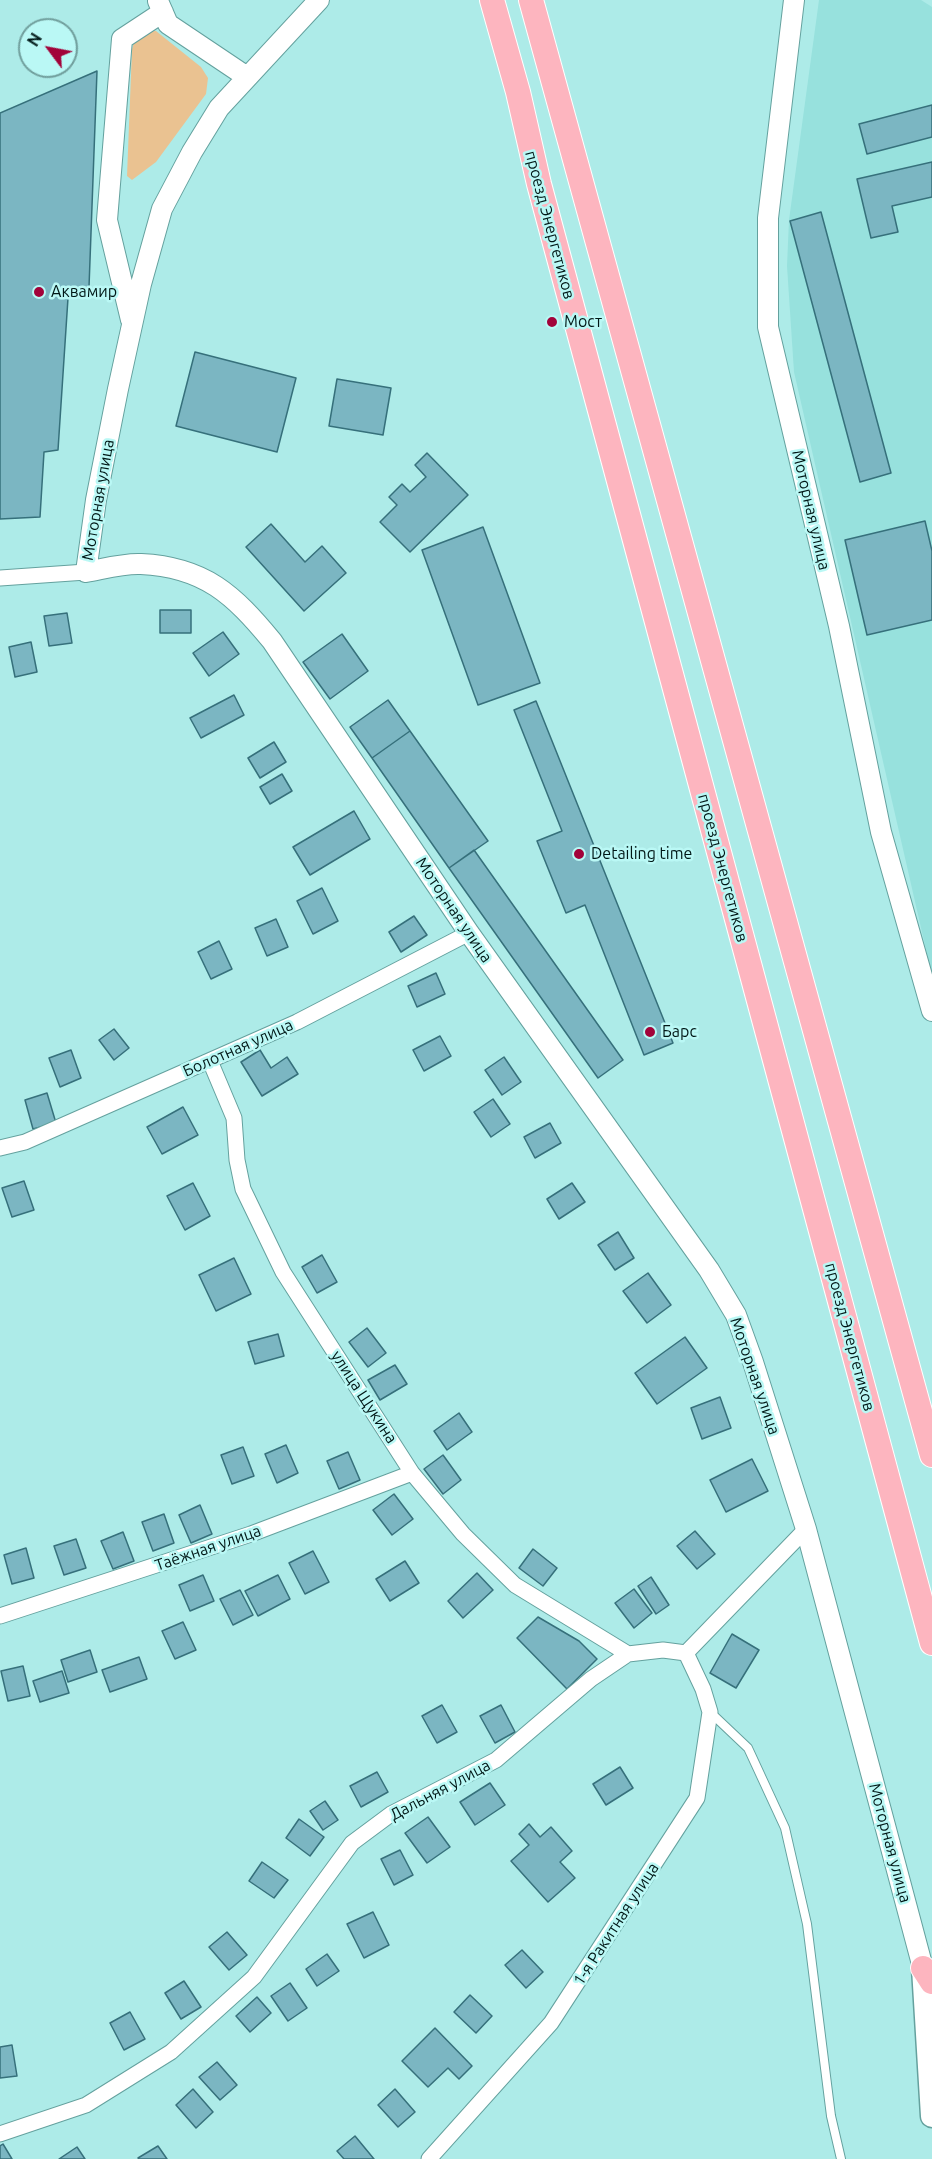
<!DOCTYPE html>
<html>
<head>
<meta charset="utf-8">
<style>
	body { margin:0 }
	#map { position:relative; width:932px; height:2159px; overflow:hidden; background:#adebe8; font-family:Ubuntu,sans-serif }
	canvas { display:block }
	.north { position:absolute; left:18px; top:18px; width:60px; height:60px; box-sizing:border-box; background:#baf8f5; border:2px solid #709e9c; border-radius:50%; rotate:302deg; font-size:16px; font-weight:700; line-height:24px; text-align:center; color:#001716 }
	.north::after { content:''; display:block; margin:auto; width:21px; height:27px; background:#a2033a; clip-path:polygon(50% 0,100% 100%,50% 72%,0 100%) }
</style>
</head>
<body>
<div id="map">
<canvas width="932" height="2159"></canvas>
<div class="north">N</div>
</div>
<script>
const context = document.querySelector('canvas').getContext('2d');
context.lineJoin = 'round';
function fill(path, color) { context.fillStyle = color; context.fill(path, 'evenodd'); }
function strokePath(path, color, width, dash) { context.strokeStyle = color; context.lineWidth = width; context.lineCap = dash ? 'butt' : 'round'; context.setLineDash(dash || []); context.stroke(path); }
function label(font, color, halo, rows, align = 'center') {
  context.font = font + ' Ubuntu,sans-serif'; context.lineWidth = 5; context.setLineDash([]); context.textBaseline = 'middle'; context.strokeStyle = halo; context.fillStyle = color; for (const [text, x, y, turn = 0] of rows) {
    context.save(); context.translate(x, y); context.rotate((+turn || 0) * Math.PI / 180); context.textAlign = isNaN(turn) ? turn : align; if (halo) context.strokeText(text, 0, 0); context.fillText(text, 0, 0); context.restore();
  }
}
const built = new Path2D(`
	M819,0h102l11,7v969l-138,-604 -7,-106 2,-46z`);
const green = new Path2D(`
	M147,30l9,1 45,36 7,11 -2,16 -50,68 -24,18 -5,-4 5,-127 3,-10z`);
const building = new Path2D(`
	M97,71l-8,216 -21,11 -10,152 -14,2 -4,65 -40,2v-406z
	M932,105v32l-65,17 -8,-30z
	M932,162v35l-40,9 6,26 -27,6 -14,-59z
	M821,212l70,261 -31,9 -70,-261z
	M195,352l101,26 -19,74 -101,-26z
	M337,379l54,9 -8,47 -54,-9z
	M427,453l41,42 -58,57 -30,-30 17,-17 -8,-8 13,-13 8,8 16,-15 -11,-12z
	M925,521l7,30v69l-65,15 -22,-95z
	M271,524l34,38 17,-16 24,27 -42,38 -58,-64z
	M483,527l57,156 -62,22 -56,-155z
	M160,610h31v23h-31z
	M67,613l5,30 -23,3 -5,-30z
	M223,632l16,22 -30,22 -16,-23z
	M342,634l26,37 -38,28 -27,-37z
	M31,642l6,30 -22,5 -6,-30z
	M234,695l10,20 -43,23 -11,-20z
	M388,700l22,31 -38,27 -22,-31z
	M536,701l137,342 -29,12 -59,-150 -19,8 -29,-72 25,-10 -48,-121z
	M410,731l78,110 -39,27 -77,-110z
	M274,742l12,20 -26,16 -12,-20z
	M282,774l10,17 -22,13 -10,-17z
	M354,811l16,28 -60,36 -17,-28z
	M474,850l149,210 -25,18 -149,-210z
	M322,888l16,33 -25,13 -16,-33z
	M414,916l13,19 -26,17 -12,-20z
	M276,919l12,28 -21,9 -12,-28z
	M219,941l13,28 -21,10 -13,-27z
	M436,973l9,21 -28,13 -9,-21z
	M114,1029l15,19 -15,12 -15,-20z
	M440,1036l11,20 -27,15 -11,-21z
	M71,1050l10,28 -21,9 -11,-29z
	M260,1050l11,18 16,-11 11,17 -36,22 -21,-34z
	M504,1057l17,25 -19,13 -17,-25z
	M47,1093l9,30 -23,6 -8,-29z
	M493,1099l17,25 -19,13 -17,-25z
	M183,1107l15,28 -36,19 -15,-27z
	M550,1123l11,20 -26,15 -11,-21z
	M24,1181l10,29 -22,7 -10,-29z
	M193,1183l17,33 -25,14 -18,-34z
	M572,1183l13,19 -26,17 -12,-20z
	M618,1232l16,26 -19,12 -17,-25z
	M322,1255l15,27 -20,11 -15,-26z
	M234,1258l17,36 -35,17 -17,-36z
	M648,1273l23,32 -24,18 -24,-32z
	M367,1328l19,25 -18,14 -19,-25z
	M278,1334l6,22 -29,8 -7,-22z
	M685,1337l22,31 -50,36 -22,-31z
	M395,1365l12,19 -27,16 -12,-20z
	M720,1397l11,31 -29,11 -11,-31z
	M459,1413l13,19 -25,18 -13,-19z
	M286,1445l12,28 -21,10 -12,-29z
	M243,1447l11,29 -22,8 -11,-29z
	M348,1452l12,28 -21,9 -12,-28z
	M443,1455l18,25 -18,14 -19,-25z
	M752,1459l16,32 -42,21 -16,-32z
	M394,1494l19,25 -21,16 -19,-25z
	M200,1505l12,29 -21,9 -12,-28z
	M164,1514l10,29 -21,8 -11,-29z
	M695,1531l20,23 -18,15 -20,-23z
	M123,1532l11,29 -21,8 -12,-28z
	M76,1539l10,29 -22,7 -10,-29z
	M26,1548l8,30 -22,6 -8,-29z
	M533,1549l24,19 -14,18 -24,-18z
	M313,1551l16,31 -24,12 -16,-31z
	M405,1561l14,22 -29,18 -14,-22z
	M477,1573l16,17 -30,28 -15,-17z
	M203,1575l11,26 -24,10 -11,-26z
	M278,1575l12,24 -32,17 -13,-25z
	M651,1577l18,28 -13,9 -18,-28z
	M634,1589l18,24 -18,15 -19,-25z
	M240,1590l13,25 -20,10 -13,-26z
	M538,1617l41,24 18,18 -30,30 -50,-51z
	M183,1622l13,28 -21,9 -13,-28z
	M732,1634l27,16 -23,38 -26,-15z
	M90,1650l7,22 -29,10 -7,-22z
	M139,1657l8,22 -37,13 -8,-22z
	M23,1666l7,30 -22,5 -7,-30z
	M62,1671l7,22 -29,9 -7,-21z
	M442,1705l15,27 -20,11 -15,-27z
	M501,1705l14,27 -20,11 -15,-27z
	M620,1767l13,21 -27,17 -13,-21z
	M377,1772l11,20 -27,15 -11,-21z
	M490,1783l15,22 -30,20 -15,-23z
	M325,1801l13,19 -15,10 -13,-19z
	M428,1817l22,30 -23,16 -22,-30z
	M299,1819l25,18 -14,19 -24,-18z
	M529,1824l11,13 11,-10 21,24 -12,11 15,16 -27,24 -37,-41 18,-16 -10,-11z
	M400,1850l13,25 -19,10 -13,-26z
	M262,1862l26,18 -14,18 -25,-17z
	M373,1912l16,33 -25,13 -17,-34z
	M227,1932l20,23 -18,15 -20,-23z
	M522,1950l21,22 -17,16 -21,-23z
	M327,1954l12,17 -22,15 -11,-17z
	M184,1981l17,26 -20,12 -16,-26z
	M290,1983l17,25 -19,13 -17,-25z
	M470,1995l22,21 -16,17 -22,-21z
	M257,1997l14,16 -21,19 -14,-16z
	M130,2012l15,27 -21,11 -14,-27z
	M435,2028l37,38 -13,13 -11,-11 -20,19 -26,-26z
	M12,2045l5,31 -17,2v-31z
	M217,2062l20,23 -17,15 -21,-23z
	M193,2089l20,23 -17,16 -20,-23z
	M395,2089l20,23 -17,15 -20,-22z
	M355,2136l19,23h-30l-7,-8z
	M3,2144l9,15h-12v-13z
	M158,2146l9,13h-28l-1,-1z
	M77,2147l8,12h-26z`);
const service = new Path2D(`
	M710,1712l38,36 37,80 22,96 24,192 10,43`);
const minor = new Path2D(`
	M0,578l86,-6
	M210,1061l24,57 3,42 6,29 40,83 129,201 51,61 52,51 113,69
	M0,1148l25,-6 272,-120 172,-89
	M0,1616l251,-82 161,-61
	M0,2134l86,-29 85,-53 83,-75 98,-134 39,-29 105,-54 95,-81 37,-25 35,-4 23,3 120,-124
	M429,2159l122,-136 146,-225 13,-86 -7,-23 -17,-36`);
const tertiary = new Path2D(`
	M319,0l-100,108 -27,44 -30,57 -21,75 -23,105 -22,111 -10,72c17,-3 38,-9 55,-8 64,3 93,31 131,77l197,292 240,337 27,45 17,47 53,167 117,439
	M794,0l-26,218v109l71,299 42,206 51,179
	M158,1l10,23 79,53
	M131,320l-24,-100 15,-181 41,-27`);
const secondary = new Path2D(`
	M923,1968l9,148`);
const primary = new Path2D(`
	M492,0l26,92 21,92 393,1459
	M531,0l401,1455
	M923,1968l9,14`);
const markers = [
	[39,292,6,"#a2033a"],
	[552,322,6,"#a2033a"],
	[579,854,6,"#a2033a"],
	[650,1032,6,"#a2033a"]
];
const streetNames = [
	["проезд Энергетиков",550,225,75],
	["Моторная улица",98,500,-80],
	["Моторная улица",811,510,77],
	["проезд Энергетиков",723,868,75],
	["Моторная улица",454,910,56],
	["Болотная улица",238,1048,-24],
	["проезд Энергетиков",850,1337,75],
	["Моторная улица",755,1376,71],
	["улица Щукина",364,1397,57],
	["Таёжная улица",208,1548,-19],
	["Дальняя улица",440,1790,-28],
	["Моторная улица",890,1843,75],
	["1-я Ракитная улица",616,1924,-57]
];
const poiNames = [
	["Аквамир",51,292],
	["Мост",564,322],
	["Detailing time",591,854],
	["Барс",662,1032]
];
fill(built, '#97e1dd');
fill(green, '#eac291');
fill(building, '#7bb6c2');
strokePath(building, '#36707b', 1.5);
strokePath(service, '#64a19e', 10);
strokePath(minor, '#64a19e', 17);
strokePath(tertiary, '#64a19e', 22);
strokePath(secondary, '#64a19e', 25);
strokePath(primary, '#fff', 26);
strokePath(service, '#fff', 8);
strokePath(minor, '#fff', 15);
strokePath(tertiary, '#fff', 20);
strokePath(secondary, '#fff', 22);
strokePath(primary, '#fdb5bf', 24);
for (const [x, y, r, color] of markers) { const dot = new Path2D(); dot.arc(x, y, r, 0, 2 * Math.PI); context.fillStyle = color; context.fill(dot); strokePath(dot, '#baf8f5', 2); }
label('16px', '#001716', '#baf8f5', streetNames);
label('16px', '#001716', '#baf8f5', poiNames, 'left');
</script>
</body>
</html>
